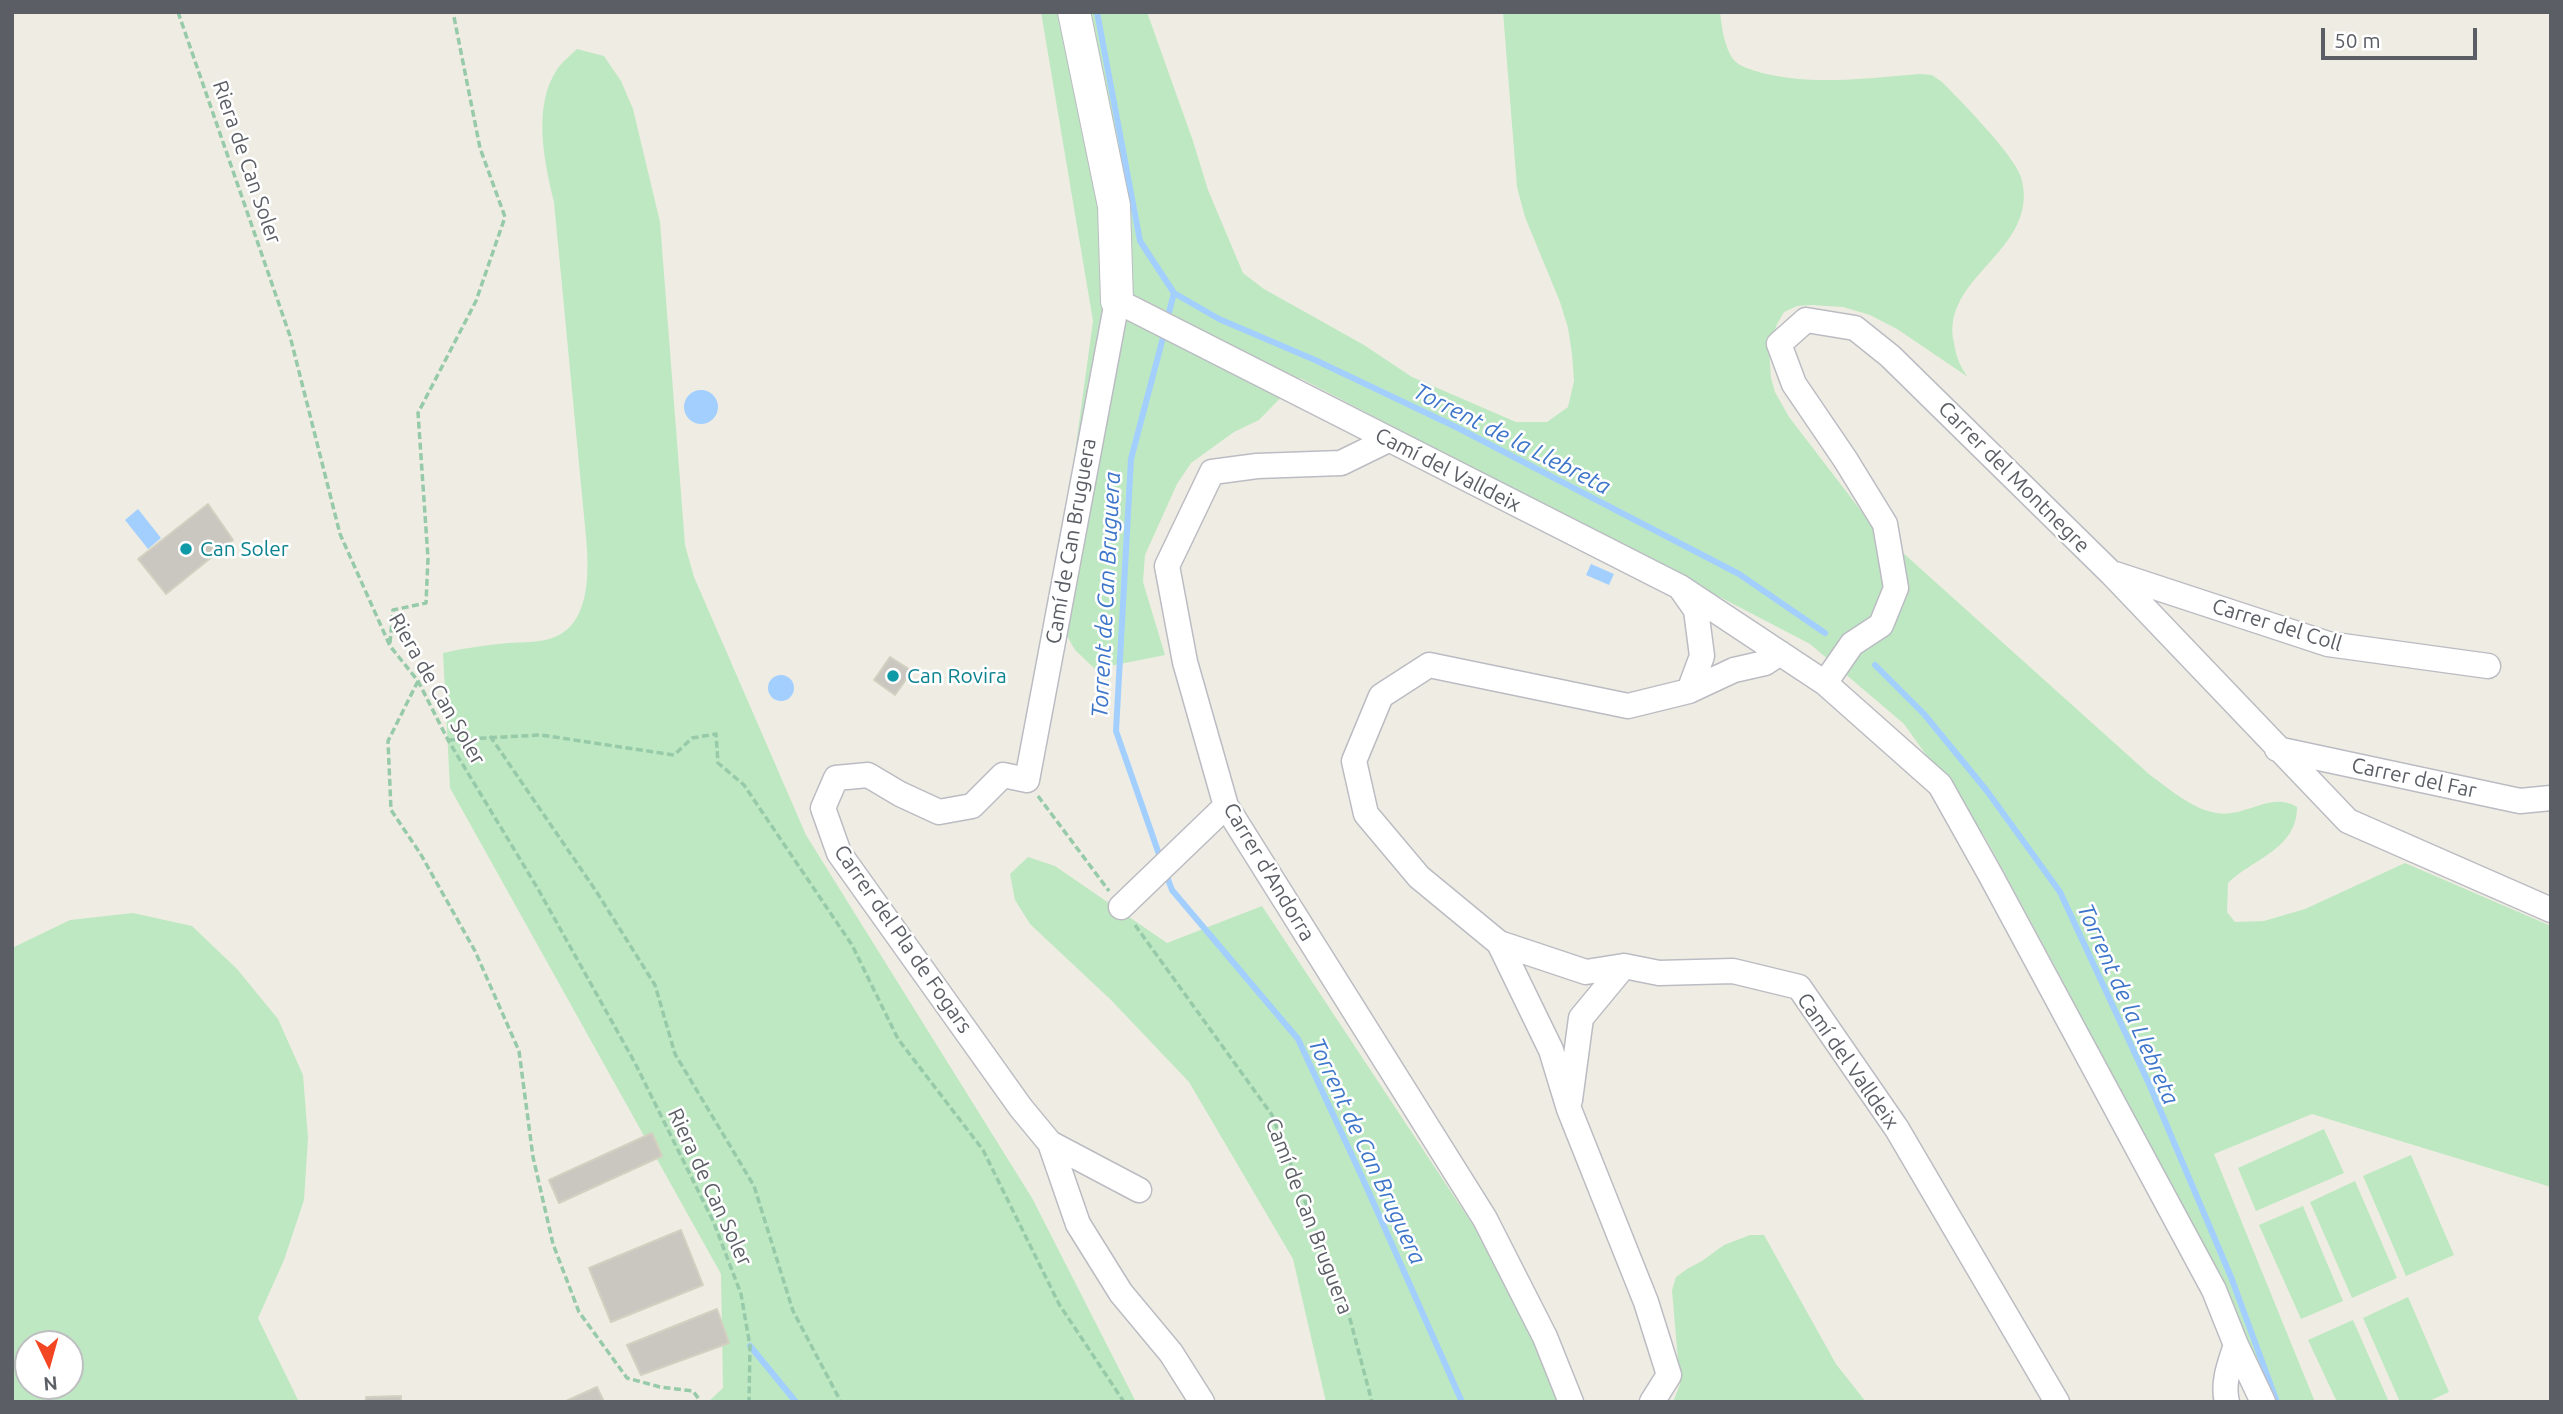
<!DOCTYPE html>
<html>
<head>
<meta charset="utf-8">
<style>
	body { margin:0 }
	#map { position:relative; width:2563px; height:1414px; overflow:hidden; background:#efede3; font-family:Ubuntu,sans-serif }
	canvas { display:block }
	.frame { position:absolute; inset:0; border:14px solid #5b5e65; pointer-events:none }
	.north { position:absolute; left:14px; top:1330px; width:70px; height:70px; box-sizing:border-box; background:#fff; border:2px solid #bdbfc1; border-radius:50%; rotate:175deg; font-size:19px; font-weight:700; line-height:28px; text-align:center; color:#5b5e65 }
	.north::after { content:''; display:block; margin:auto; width:24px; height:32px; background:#f34724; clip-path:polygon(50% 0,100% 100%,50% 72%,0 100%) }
	.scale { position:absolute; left:2321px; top:28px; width:156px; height:32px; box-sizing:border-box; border:4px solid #5b5e65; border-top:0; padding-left:9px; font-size:21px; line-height:24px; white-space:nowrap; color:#5b5e65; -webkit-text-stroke:5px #fff; paint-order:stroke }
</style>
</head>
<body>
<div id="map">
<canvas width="2563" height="1414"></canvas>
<div class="frame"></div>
<div class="north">N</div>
<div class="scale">50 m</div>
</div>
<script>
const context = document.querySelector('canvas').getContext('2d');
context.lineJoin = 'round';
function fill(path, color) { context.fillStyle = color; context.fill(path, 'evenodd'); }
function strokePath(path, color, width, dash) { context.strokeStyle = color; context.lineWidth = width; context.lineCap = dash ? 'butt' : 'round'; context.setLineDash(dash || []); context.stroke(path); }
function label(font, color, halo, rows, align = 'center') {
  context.font = font + ' Ubuntu,sans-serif'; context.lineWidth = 5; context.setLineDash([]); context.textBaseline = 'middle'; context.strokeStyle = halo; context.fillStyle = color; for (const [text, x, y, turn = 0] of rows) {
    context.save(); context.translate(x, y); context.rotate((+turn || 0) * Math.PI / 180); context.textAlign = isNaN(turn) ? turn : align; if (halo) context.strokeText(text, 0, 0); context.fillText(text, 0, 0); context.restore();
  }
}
const green = new Path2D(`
	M1041,12h106l46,129 15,49 35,83 21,16 100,56 48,32 104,45h31l21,-15 6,-26 -2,-27 -4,-26 -8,-26 -35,-85 -8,-30 -14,-175h217c2,16 4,34 13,47 6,8 20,11 29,14 53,13 105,5 158,1l12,1 10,7c19,19 72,73 79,95 21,73 -82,99 -67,166 2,13 6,24 14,34l-71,-48 -27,-14 -27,-8 -31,-2 -15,1 -13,6 -7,12 -8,26 2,28 4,14 14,25 83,108 278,250c20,14 43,35 67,38 29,5 53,-22 80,-6 0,42 -43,51 -69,76l-1,29 8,10 29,-1 41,-12 100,-46 146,63v261l-239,-73 -98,40 101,248h-46l-39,-94 -172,-336 -73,-135 -81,-113 -94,-80 -510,-266 -41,42 -25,12 -43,31 -14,21 -32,71 -2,27 22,73 -70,14 -20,-19 -17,-30 -2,-29 37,-270z
	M577,49l27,7 17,25 12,28 27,113 25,323 9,32 112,258 226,363 104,204h-428l15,-14 -2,-114 -271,-486 -7,-135c22,-5 43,-8 65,-10 15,-1 35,0 49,-7 34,-15 32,-68 29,-99l-32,-335c-10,-41 -22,-97 4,-134 5,-7 13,-13 19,-19z
	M1028,857l27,9 112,77 95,-37 246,372 60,124h-242l-33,-143 -104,-177 -78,-82 -81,-76 -15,-24 -5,-26z
	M133,913l59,13 45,43 41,50 25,56 5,63 -4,62 -20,60 -26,58 41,84h-287v-454l58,-28zM28,1344h42v42h-42z
	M2324,1129l20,44 -88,38 -18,-43z
	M2411,1155l43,100 -48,21 -43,-100z
	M2355,1181l42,97 -45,20 -42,-96z
	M2303,1206l40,95 -42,18 -42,-94z
	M1750,1235h14l72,129 30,38h-193l7,-18 -8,-94 4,-13 11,-8 15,-8 22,-16z
	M2408,1297l41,95 -22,10h-27l-37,-84z
	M2353,1320l36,82h-52l-29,-62z`);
const water = new Path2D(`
	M684 407a17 17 0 1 1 34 0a17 17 0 1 1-34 0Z
	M138,509l23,29 -13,11 -23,-29z
	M1591,564l23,10 -5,11 -23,-10z
	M768 688a13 13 0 1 1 26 0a13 13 0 1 1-26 0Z`);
const stream = new Path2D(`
	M1097,12l43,229 34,52 -7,27
	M1174,293l45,26 96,41 143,68 281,146 86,59
	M1875,665l49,49 63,77 73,101 90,194 81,191 46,125
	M1161,860l-45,-129 15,-272 34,-129
	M1166,874l6,16 126,149 64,138 100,225
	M750,1346l46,56`);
const building = new Path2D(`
	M208,504l25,36 -67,54 -28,-35z
	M890,657l22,14 -17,24 -21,-15z
	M652,1133l10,23 -103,47 -10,-23z
	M681,1230l22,55 -92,37 -22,-54z
	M717,1309l12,34 -88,32 -14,-30z
	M597,1387l7,15h-40z
	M401,1396v6h-35v-5z`);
const path = new Path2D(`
	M178,12l112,324 50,198 50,112 28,35 30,59 90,149 97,174 79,160 27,71 9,52 -1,56
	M390,643l3,-33 33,-7 2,-45 -10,-145 58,-112 29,-84 -25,-69 -27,-136
	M418,681l-30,60 3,69 29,43 55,98 44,100 14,106 20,87 26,68 48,66 33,9 33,4 8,11
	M490,736l106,155 59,94 20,69 79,132 39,125 48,91
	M448,740l93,-5 133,20 18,-17 24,-4 2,29 26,22 108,160 46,94 85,111 76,154 65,98
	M1038,796l71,95
	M1135,925l137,190 78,204 22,83`);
const minor = new Path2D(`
	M1388,440l-47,23 -84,3 -45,6 -45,94 18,96 41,144 259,413 60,118 26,65
	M2115,574l213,70 160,22
	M1682,590l14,20 6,46 -13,35
	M1780,653l-15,10 -31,7 -45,21 -61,15 -199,-41 -48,31 -27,65 12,53 53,63 80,66 87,29 38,-6 35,7 74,-2 66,16 98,142 160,273
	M1825,683l27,-39 29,-19 15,-37 -11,-64 -40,-65 -51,-75 -15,-40 27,-24 49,8 35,28 221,217 237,248 203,89
	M2277,749l243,52 31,-3
	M1121,907l105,-101
	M1499,943l52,107 18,59 77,193 23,73 -17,27
	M1570,1100l11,-82 43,-52
	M1050,1143l89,47
	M1202,1402l-31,-49 -50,-60 -43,-69 -28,-81 -29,-35 -182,-255 -16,-45 13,-30 32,-3 32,19 39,18 33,-6 31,-31 24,5 90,-479 563,286 145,96 115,102 51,91 223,414 22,55 27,57
	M2227,1402c-5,-19 3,-39 9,-57`);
const tertiary = new Path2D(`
	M1074,12l40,194 3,95`);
const markers = [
	[186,549,7,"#0f9aa8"],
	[893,676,7,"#0f9aa8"]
];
const streetNames = [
	["Riera de Can Soler",247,162,71],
	["Camí del Valldeix",1448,470,27],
	["Carrer del Montnegre",2014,477,45],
	["Camí de Can Bruguera",1071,541,-80],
	["Carrer del Coll",2277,625,17],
	["Riera de Can Soler",437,689,60],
	["Carrer del Far",2414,778,12],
	["Carrer d'Andorra",1269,872,59],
	["Carrer del Pla de Fogars",903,939,55],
	["Camí del Valldeix",1848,1061,55],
	["Riera de Can Soler",710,1187,65],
	["Camí de Can Bruguera",1309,1216,69]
];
const cultureNames = [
	["Can Soler",200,549],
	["Can Rovira",907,676]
];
const waterNames = [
	["Torrent de la Llebreta",1512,439,27],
	["Torrent de Can Bruguera",1106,595,-87],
	["Torrent de la Llebreta",2128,1004,66],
	["Torrent de Can Bruguera",1367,1151,65]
];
fill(green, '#bee8c1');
fill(water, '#a3cfff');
strokePath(stream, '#a3cfff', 6);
fill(building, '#cac7c0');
strokePath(building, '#d4d0c1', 2);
strokePath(minor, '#bbbcc3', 27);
strokePath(tertiary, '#bbbcc3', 34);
strokePath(path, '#96caa9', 3.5, [7, 3.5]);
strokePath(minor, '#fff', 24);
strokePath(tertiary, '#fff', 32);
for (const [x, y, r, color] of markers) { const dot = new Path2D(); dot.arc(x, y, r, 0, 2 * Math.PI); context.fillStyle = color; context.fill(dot); strokePath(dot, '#fff', 2.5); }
label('21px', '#5b5e65', '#fff', streetNames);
label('21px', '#0d838f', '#fff', cultureNames, 'left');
label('italic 23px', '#3e76ca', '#fff', waterNames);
</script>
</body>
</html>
